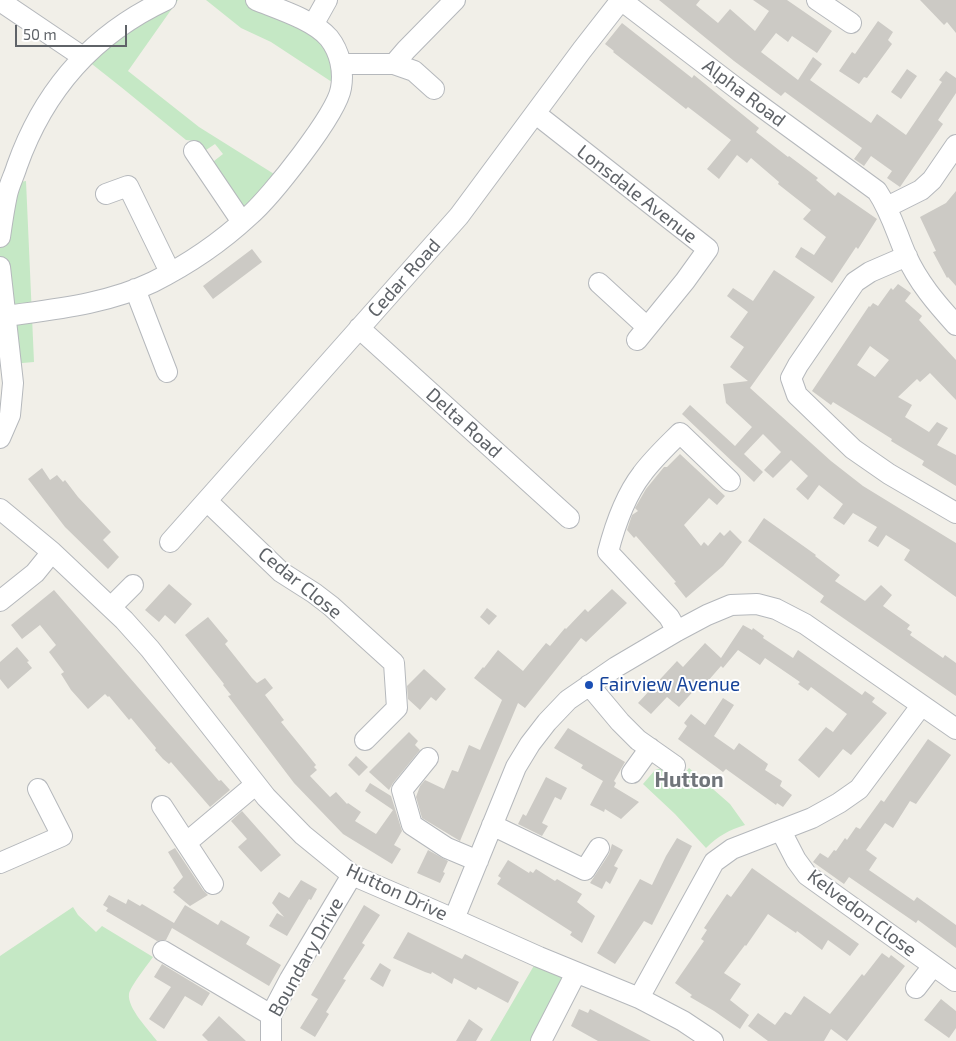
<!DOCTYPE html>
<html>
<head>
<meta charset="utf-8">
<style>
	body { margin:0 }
	#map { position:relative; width:956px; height:1041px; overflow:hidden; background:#f1efe8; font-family:"Exo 2",sans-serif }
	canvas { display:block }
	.scale { position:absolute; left:15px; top:25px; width:112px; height:22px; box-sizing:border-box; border:2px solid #5f6368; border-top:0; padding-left:6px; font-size:15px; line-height:18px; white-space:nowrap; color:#5f6368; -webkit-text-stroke:4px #fff; paint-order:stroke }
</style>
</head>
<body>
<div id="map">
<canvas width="956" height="1041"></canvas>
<div class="scale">50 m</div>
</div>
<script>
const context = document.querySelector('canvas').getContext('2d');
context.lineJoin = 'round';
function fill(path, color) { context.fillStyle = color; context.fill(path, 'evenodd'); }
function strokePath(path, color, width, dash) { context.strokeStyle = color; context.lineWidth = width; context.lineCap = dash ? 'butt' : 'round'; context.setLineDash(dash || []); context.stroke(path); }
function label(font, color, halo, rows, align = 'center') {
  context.font = font + ' "Exo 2",sans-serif'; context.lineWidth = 4; context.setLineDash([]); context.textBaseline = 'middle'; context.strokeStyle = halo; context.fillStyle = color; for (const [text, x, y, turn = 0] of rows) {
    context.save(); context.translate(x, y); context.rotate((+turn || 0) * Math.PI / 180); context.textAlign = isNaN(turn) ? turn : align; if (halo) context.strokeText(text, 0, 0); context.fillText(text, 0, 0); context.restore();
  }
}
const green = new Path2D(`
	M167,0h11l-50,71 71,56 83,52 -40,43 -37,-54 18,-14 -8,-10 -9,6 -11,-9 -9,-1 -65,-53 -38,-30z
	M206,0h50l66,30 19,58 -70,-46 -30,-14z
	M26,181l8,181 -23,2 -11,-97v-74l20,-11z
	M662,768l9,3 10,7 8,-10 41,36 15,21c-16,5 -27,11 -39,23l-31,-34 -32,-30 12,-14z
	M73,907l5,8 18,17 6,-6 51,31c-5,7 -23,30 -24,37 -2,14 20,36 28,47h-157v-85z
	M539,957l37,16 -35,68h-51z`);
const building = new Path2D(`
	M659,0h41l-4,5 22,18 12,-14 25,22 14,-20 -16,-11h34l45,31 -15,22 -25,-17 -4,6 -12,-9 -15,19 37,28 15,-23 9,7 -12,16 61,43 6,-9 29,21 36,-53 -3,-2 7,-9 10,7v15l-18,27 5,4 -43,63 -13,-9 5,-7 -21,-15 -7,10 -10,-7 8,-11 -77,-56 -4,4 -47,-35z
	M920,0h36v33l-9,-11 -3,3z
	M878,21l15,11 -5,8 4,4 -25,34 -3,-1 -5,7 -20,-13 13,-19 3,2z
	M622,23l70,55 2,-3 65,53 -3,4 32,25 1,-1 12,9 17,13 -2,2 19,16 3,-4 39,27 -19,30 -2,-2 -24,36 -37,-26 6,-10 13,8 12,-18 -23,-18 8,-9 -33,-26 1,-2 -28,-24 -4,5 -10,-8 -18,24 -12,-10 24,-29 -43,-33 -2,2 -73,-57 1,-1 -9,-7z
	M907,69l10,7 -16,23 -10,-7z
	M956,191v95l-8,-9 -1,1 -14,-26 3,-1 -16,-34 26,-14z
	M252,249l10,13 -49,37 -10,-13z
	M774,270l41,27 -65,91 81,73 32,25 93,57v54l-52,-37 6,-10 -24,-15 -8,12 -10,-6 9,-14 -24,-14 -9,12 -11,-7 10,-14 -24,-19 -11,15 -12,-11 12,-13 -17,-16 -18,18 -9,-8 17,-18 -18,-18 -19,20 19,18 -9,10 -72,-68 8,-9 45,41 17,-19 -26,-24 -3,-19 25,-3 -18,-14 14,-20 -14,-10 18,-25 -21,-16 6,-8 20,13z
	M898,284l13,9 -6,8 17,15 -3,4 37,40v40l-26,-27 -10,9 -3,-3 -19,18 14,8 -7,12 24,15 8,-10 11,6 -11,17 19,10v31l-34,-21 2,-4 -33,-20 1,-2 -59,-37 -2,3 -19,-14 57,-85 1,1 3,-4 5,3 13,-18 2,2zM870,346l19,14 -14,17 -18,-12z
	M680,454l45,42 -8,9 -8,-7 -25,27 17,21 3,-4 4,4 12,-14 4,4 6,-6 12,12 -19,24 -37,32 -12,-15 2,-1 -40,-46 -2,2 -7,-8 5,-15 6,-4 -3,-3 11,-19 18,-22h3z
	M42,468l8,12 7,-5 6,7 2,-2 13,17 33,35 -8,8 16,17 -11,12 -43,-42 -37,-48z
	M764,518l52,37 -1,1 25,19 -5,6 30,20 16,-16 11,10 -9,11 27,19 -3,4 5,3 -2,3 33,23 2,-3 11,8v33l-136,-94 4,-6 -76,-55z
	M169,584l23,20 -17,20 -10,-9 -6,7 -14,-12z
	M612,589l15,14 -41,39 -5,-4 -56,70 -7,-5 -58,138 -38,-23 -6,-21 4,-11 5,-6 19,9 8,-19 6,2 11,-27 11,5 22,-50 -28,-22 9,-11 1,1 14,-18 25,21 23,-28 4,3 15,-18 1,1 19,-20 3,3z
	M54,590l165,191 2,-1 9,10 -20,17 -39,-45 -2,2 -6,-5 -8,-9 1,-2 -25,-30 -2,2 -20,-24 -1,1 -3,-3 -17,15 -17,-19 -10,-16 3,-2 -15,-20 7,-7 -16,-20 -18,14 -11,-14z
	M487,608l10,8 -8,9 -9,-8z
	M208,617l20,24 -3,3 27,34 5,5 8,-5 8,10 -8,7 19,25 -3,2 35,43 -2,2 3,3 -7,6 20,21 6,-5 11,12 1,-1 13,9 -6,9 21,13 17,-24 -28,-19 5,-8 21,13 11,35 -8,14 7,4 -9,15 -49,-30 -49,-51 -66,-87 3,-1 -8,-10 1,-1 -39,-49z
	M743,625l9,5 1,-2 11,8 -1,2 30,20 5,-8 64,45 3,-4 10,7 -3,4 15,11 -36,42 -8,-6 -24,29 -21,-18 28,-33 7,5 14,-18 -36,-27 -3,4 -10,-7 2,-2 -35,-24 -5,7 -22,-15 -15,18 -2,-2 -20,23 -3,-3 -19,21 -12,-10 -16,17 -13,-11 39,-42 6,6 22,-24 16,15z
	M17,647l12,14 -2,1 5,6 -24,21 -8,-10v-17z
	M424,669l22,20 -10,12 -5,-4 -11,13 -12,-11 -1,-13z
	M723,698l11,7 -20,31 20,14 5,-7 29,21 -3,6 17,11 -2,5 12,9 -9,12 -6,-4 -1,2 -50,-36 -3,3 -45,-33 9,-13 -3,-3 7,-9 14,11z
	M568,728l57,34 -11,19 2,2 -2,4 25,15 -18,17 -16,-10 -1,3 -14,-7 13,-24 -22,-13 2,-3 -29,-17z
	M409,732l9,9 -3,4 5,5 -27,33 -4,7 -20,-18z
	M928,739l23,16 -35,49 -6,-3 -17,27 -8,-5 -19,27 11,8 -8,12 45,31 3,-4 39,28v23l-38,-28 -2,3 -67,-46 -5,7 -31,-22 7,-9 8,5 6,-8 2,1 9,-13 2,2 9,-13 4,2 21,-29 3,2z
	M356,756l12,11 -9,9 -11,-11z
	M546,777l21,11 -6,12 -6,-3 -13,26 6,3 -6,10 -24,-12 5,-10 3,2z
	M242,811l39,44 -20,17 -23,-25 9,-8 -16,-18z
	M677,838l15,8 -40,79 -8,-4 -29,43 -18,-11 43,-74 12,6 14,-29z
	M612,844l11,6 -9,16 4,2 -8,16 -4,-3 -4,8 -12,-6 19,-29z
	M175,848l28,42 5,5 -18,11 -17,-14 2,-2 -2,-2 10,-11 -15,-25z
	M428,850l20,11 -5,11 2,1 -5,10 -23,-10z
	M508,860l21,13 1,-2 3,2 3,-4 19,12 2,-2 25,15 -5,8 18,14 -13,27 -12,-8 2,-3 -75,-48 4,-6 -3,-2z
	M752,868l107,76 -9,12 -22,-16 -6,10 -25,-19 -1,2 -28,-19 -22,32 -1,-1 -21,28 17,11 -11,16 19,15 -9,14 -26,-18 -24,-14 2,-2 -17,-12 29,-42 -3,-2 6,-9 -3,-2 23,-34 4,3z
	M301,880l16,9 -6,11 -2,-1 -22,37 -18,-10 8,-13 7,4 -12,-14 7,-11 10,6z
	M109,895l17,9 2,-5 12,7 2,-2 32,19 11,-18 33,20 3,-5 29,17 -4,7 35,21 -12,21 -97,-58 -6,12 -9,1 -51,-30 2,-3 -5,-3z
	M364,905l16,10 -18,28 3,2 -22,34 3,1 -20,32 3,2 -14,23 -15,-9 18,-29 -7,-4z
	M408,932l54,27 3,-5 54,28 -11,21 -30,-16 -2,3 -22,-12 -2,6 -20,-12 -1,2 -6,-2 -32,-14z
	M882,953l7,5 2,-3 14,11 -58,75 -16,-12 -7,12h-56l-20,-15 10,-13 17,12 10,-13 6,3 13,-19 26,18 32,-40 2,2z
	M380,963l11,7 -8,17 -13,-8z
	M162,964l48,29 -8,13 -17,-10 -21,33 -15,-10 22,-32 -17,-10z
	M941,999l15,12v17l-7,10 -25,-18z
	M579,1009l9,4 2,-4 61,32h-53l-27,-15z
	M219,1016l27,25h-38l-6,-6z
	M469,1019l14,10 -7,12h-20z`);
const minor = new Path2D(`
	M817,0l34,23
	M0,1l83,56
	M313,25l14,-25
	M341,64h53l12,-14 49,-50
	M394,64l20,7 20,18
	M536,114l172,135 -23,32 -48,59
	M194,151l48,71
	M106,194l22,-8 42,86
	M887,207l34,-17 11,-10 24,-35
	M0,237c2,-14 4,-28 7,-42 2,-10 7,-19 10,-29 27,-76 76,-132 149,-166
	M907,256l-37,16 -15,10 -57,83 -7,13 6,17 56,54 36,25 67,39
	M0,267l13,116 -3,32 -10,23
	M599,283l48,44
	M135,289l32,83
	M6,316c50,-7 101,-12 147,-34 34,-17 68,-40 96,-66 22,-19 88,-102 92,-128 3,-17 -1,-36 -12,-50 -15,-18 -51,-29 -73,-38
	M359,328l210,190
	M208,502l73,70 33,21 17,13 63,57 3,45 -32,32
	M0,509l52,43 72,68 26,29 116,148 37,38 49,40 102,44 85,38 100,41 44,23 30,20
	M170,542l289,-326 123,-166 39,-50 119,91 137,100c14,21 19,41 29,64 12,27 30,48 50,70
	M0,601l35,-28 17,-21
	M111,607l22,-22
	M677,631l-8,-14 -61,-65c7,-27 17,-56 34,-78 11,-15 25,-28 38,-41l50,48
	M589,685l31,37 18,18 37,26
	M428,758l-26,32 10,35 35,23 31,13
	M632,773l18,-25
	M162,806l51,78
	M492,825l93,45 14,-22
	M781,831l15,29 11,15 148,106
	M186,843l69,-58
	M0,863l62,-27 -24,-47
	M454,919l62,-152 14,-23 17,-22 21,-22 48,-33 61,-36 30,-16 24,-10 26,-1 19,5 29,15 151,105
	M163,951l108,64
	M916,988l17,-22
	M639,998l75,-136 18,-13 80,-31 27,-15 20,-14 62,-83
	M271,1041v-26l19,-36 62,-104
	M541,1041l35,-68`);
const markers = [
	[589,685,5,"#1a4fb4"]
];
const streetNames = [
	["Alpha Road",744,93,37],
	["Lonsdale Avenue",637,194,38],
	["Cedar Road",404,278,-48],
	["Delta Road",464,423,42],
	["Cedar Close",300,583,39],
	["Hutton Drive",397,892,25],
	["Kelvedon Close",862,913,37],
	["Boundary Drive",306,957,-61]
];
const transitNames = [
	["Fairview Avenue",599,685]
];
const quarterNames = [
	["Hutton",689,780]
];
fill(green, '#c5e8c5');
fill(building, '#cccac5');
strokePath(minor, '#b5b8bc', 22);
strokePath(minor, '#fff', 20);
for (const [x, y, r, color] of markers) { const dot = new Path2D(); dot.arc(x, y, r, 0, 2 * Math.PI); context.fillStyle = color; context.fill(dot); strokePath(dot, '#fff', 2); }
label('19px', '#5f6368', '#fff', streetNames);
label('19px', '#164399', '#fff', transitNames, 'left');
label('bold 21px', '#70757a', '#fff', quarterNames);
</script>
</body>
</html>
